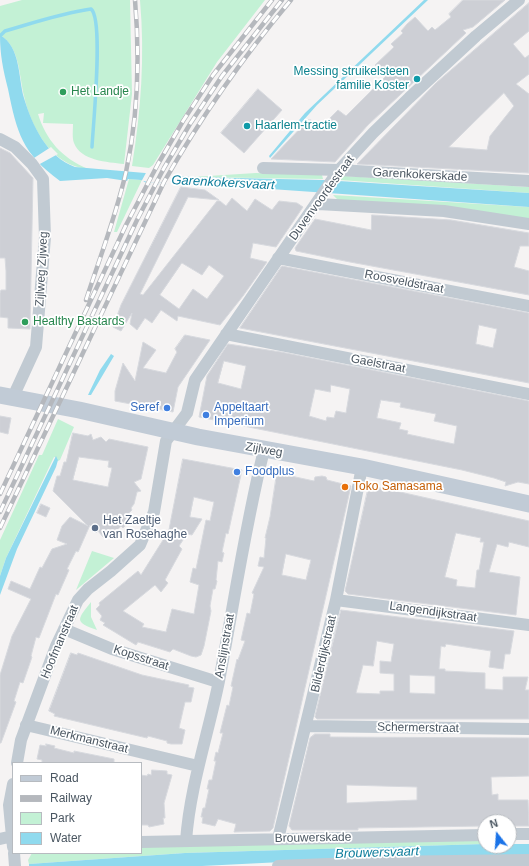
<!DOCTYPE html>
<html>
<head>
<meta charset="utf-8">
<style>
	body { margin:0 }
	#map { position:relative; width:529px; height:866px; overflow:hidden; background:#f5f3f3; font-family:Arial,sans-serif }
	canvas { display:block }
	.legend { position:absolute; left:12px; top:762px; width:130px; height:92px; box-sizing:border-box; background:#fff; border:1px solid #b7bbc0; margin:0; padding:5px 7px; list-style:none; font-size:12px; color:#4a5661 }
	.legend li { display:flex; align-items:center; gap:8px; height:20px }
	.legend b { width:20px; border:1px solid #b7bbc0 }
	.north { position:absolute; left:477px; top:814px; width:40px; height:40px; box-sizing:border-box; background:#fff; border:1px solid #b7bbc0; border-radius:50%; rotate:343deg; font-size:11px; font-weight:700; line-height:16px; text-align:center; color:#4a5661 }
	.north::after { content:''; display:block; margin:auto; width:14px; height:18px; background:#1a73e8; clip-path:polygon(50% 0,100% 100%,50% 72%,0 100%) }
</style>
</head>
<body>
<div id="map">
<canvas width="529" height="866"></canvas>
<ul class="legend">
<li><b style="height:5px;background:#c1cbd6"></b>Road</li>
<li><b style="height:5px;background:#b5b8bd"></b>Railway</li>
<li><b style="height:11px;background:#c3f1d5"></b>Park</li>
<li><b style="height:11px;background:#90daee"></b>Water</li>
</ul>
<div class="north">N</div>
</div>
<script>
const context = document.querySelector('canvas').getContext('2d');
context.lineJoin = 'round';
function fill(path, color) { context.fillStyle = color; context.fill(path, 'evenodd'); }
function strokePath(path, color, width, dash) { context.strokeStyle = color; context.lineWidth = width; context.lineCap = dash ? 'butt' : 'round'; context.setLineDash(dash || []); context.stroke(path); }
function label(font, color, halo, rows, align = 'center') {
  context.font = font + ' Arial,sans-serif'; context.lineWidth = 3.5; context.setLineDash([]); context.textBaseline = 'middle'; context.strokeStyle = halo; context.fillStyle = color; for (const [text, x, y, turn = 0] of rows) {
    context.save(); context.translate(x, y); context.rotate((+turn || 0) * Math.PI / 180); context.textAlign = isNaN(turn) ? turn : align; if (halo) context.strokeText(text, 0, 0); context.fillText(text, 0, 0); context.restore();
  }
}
const green = new Path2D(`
	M22,0h108l2,94 -8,70c-17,-2 -43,-3 -50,-21 -2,-5 -1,-13 -1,-19l-30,-1 1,-10 -6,1c8,26 24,44 50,55 -36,-3 -57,-41 -64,-73 -5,-21 -4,-49 -24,-61v-29z
	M140,0h125l-48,62 -64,103 -4,3 -17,-2c9,-56 13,-109 8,-166z
	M256,173l66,2 1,4 -131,-2z
	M344,176l185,11v6l-190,-13z
	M129,179l13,1 -25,52h-3z
	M333,195l196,12v12l-191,-19z
	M58,419l16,8 -14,33 -2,1 -1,-3 -3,-1 -48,101 -6,18v-36l39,-85h3l1,-2z
	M92,551l22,7 -38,32z
	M91,602v15l6,13c-23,-8 -20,-10 -6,-28z
	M485,838v6l-300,9 -156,11 -1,-4 4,-7h109v-6z`);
const water = new Path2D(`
	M424,0h4l-111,105 -47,53 -1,-2 36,-43z
	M0,35c21,12 18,42 24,63 8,27 23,59 51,69l117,10 131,3 206,13v14l-359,-25 -5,3 -5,-3 -2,3 -6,-3 -2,3 -9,-5 -13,-1 -1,2 -20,-3 -47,3c-38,-28 -43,-48 -52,-92 -5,-20 -8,-34 -8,-54z
	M111,354l3,2 -23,39h-3l12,-25z
	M56,456l2,4 -2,7 -39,82 -17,46v-19l6,-18z
	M485,844v2h24v-2h20v12l-167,2 -160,8h-173v-2l156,-11z`);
const pier = new Path2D(`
	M51,147l7,7 -20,11 -4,-7z
	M147,171l28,2 -5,10 -5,2 -5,-3 -2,3 -6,-3 -2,3 -5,-4 -4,1z`);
const stream = new Path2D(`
	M1,35l4,-4c28,-8 57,-18 86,-22 13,10 2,117 1,138`);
const building = new Path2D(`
	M463,0h42l-32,27 -10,3 3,3 -98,92 -33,37 -64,-3 37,-39h3l9,8 18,-18 8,6 40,-40 -11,-11 19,-18 -3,-3 12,-11 -2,-2 6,-7 8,-7 13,14 4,-4 3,3 16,-13 -2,-3z
	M529,3v28l-16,13 12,14 4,-3v19l-13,10 13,10v79l-172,-9 79,-81zM504,93l10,13 -24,30 -3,14 -38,-3z
	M258,89l24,21 -38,43 -23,-20z
	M0,148l10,5 23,25 -3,151 -22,-1v-10l-8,-1v-24l1,-3h5v-19l-1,-13h-5z
	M181,187l24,3 14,10 -31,-3 -48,97 3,1 74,-94h3l6,5 6,-8 15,13 8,-12 17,11 7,-9 18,2 6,4 -27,40 -23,-4 -3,15 17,4 -24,34 -23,29 -42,-9 -1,5 -16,-11 -9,13 -7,-5 -8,12 -7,-6 2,-11 -11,18 -8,-4 8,-22zM182,263l20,12 7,-10 15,11 -17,23 -14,-10 -14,20 -19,-14z
	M372,215l79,5 78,13v13h-9l-6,21 15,4v24l-179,-33 -54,-11 -1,-3 20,-29 56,11z
	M282,266l247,47v70l-289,-55zM479,325l18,4 -4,19 -17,-4z
	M185,335l25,5 -32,47 -5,25 -58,-11v-10l8,-28 12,18 8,-39 13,8 -13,18 23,5 11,-21 -2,-3z
	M228,344l53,8 248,49v83l-11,-2 -13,4 1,-4 -12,-4 -32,-8 -263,-53 8,-41zM224,361l22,5 -5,23 -23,-6zM331,385l19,4 -4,24 -10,-2 -2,7 -7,-1 -1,4 -17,-5 6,-27 15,3zM381,400l20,3 -1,4 36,7 -2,7 23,5 -3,18 -47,-10 1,-3 -9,-2 2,-6 -24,-5z
	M0,416l11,2 -3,16 -8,-2z
	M73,433l15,3 3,-2 2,6 8,-3 5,5 3,-3 39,8 -7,32 -7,3 7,9 -4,1 -3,12 -3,4 1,2 -3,3 3,2 -4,5 1,2 -6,6 -2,-2 -11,12 -2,-3 -4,3 -6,-7 -2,2 -6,-8 -11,25 -1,2 -2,-1 -9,18 2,1 -11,25 -2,-1 -17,44 -3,-1 -5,19 1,1 -9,26 -3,-1 -6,19 2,1 -15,41h-1v-68l12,-39 19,-37 -23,-10 3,-8 19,8 10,-22 2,1 10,-19 15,-5 -10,-4 5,-14 8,-9 18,9 -35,-35 4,-15h3l4,-14h2zM79,457l30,4 -1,6 4,1 -4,19 -35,-7z
	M183,459l59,11 -14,64 -2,-1 -4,19 2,1 -2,9 -4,-1 -2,19 1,1 -2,8h-2l-3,17 1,5 -7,35 -3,9 -5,2 -5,-1 -18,-7 -3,3 -32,-10 -2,3 -33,-20 2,-2 -5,-3 2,-4 -6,-7 4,-4 -1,-2 39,-32 3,4 22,-35 6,-11zM194,497l20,5 -4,19 -4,-1 -10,49 -3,-1 -3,14 9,3 -5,29 -22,-5 -6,23 -24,-5 2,-3 -21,-13 32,-26 6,7 7,-9 -3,-3 17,-31 -3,-3 8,-12 5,1 10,-16 -12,-2z
	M277,473l37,8 1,-4 7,-1 4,1 1,3 24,6 -78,342 -3,3 -36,1 2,-8 -18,-5 -3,7 -13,-3 1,-6h-2l2,-9h2l4,-19h-2l2,-9h3l4,-19h-2l2,-9 2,1 5,-20h-3l7,-28 2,1 4,-19 -2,-1 6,-27 1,1 7,-19 -4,-1 6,-27 3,1 4,-20 -2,-1 12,-26 -6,-1 2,-9 4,1 2,-20h-1l5,-21zM286,554l25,6 -5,20 -24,-5z
	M369,485l160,36v26l-20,-5 -1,5 -11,-3 -8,28 31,5 -4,38 -168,-21 -3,-3 5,-22zM456,533l25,5 -1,4h4l-5,28h-2l-2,18 -19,-2 1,-6 -12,-3z
	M41,504l9,4 -4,9 -9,-4z
	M341,610l173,21 -4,23h-5l-2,15 -14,-2 2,-16 -45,-7 -1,3 -4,-1 -2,23h6v2l40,2v16l18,1v-13h25l-3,13h4v29h-212l-2,-2zM377,641l17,3 -3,18 -11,-1v12l14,1v17h-14v3l-24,-1 7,-28 10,1zM410,675l25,1v18l-25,-1z
	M71,653l6,2 1,-2 64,22 47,10 -1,2 6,1 -3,14h-6l-6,26 6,2 -3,14h-11l-4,-1v-2l-19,-5 -1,2 -93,-22 1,-2 -6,-3z
	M315,734h15v3l199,1v38l-38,1 1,18 6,-1v6h30l1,26h-20v-4h-24v4l-127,2v2h-66l-3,-4 21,-88zM347,785l70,2v13l-70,3z
	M46,744l9,2 -1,2 20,5v-2l40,8v4h-72v-3l-5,-1 3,-14 6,1z
	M152,770l15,1v3l5,1 -8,28 1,15h-2l1,6 -15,3 -1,-2h-7v-50l6,1 1,-2 3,1z`);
const street = new Path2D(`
	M0,139l15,8 17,17 11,15 2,58 -9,110 -23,50
	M263,168l76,2 190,11
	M318,204l126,7 85,13
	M278,258l251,48
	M226,334l303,60
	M336,600l193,25
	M64,629l48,20 106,33
	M26,725l172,41
	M307,726l222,3
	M17,763l4,-23 35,-94 22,-46 10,-11 23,-18 29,-26 14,-33 12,-71 21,-28 8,-33 144,-210 34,-37 36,-35 67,-62 43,-36
	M13,784l-4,21 4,42
	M509,834h20
	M0,839l13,-3
	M278,839l58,-239 26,-133
	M186,841c4,-55 22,-106 33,-160 15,-77 26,-155 45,-231
	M141,842l344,-7
	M14,853l1,13
	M278,866l101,-4 150,-2`);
const secondary = new Path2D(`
	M0,395l79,15 119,27 164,30 167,37`);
const rail = new Path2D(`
	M86,300c14,-43 30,-84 40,-128 12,-56 14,-114 9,-172
	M0,494l126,-269 32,-61 25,-43 30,-46 59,-75
	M0,512l137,-292 27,-52 26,-44 32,-48 60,-76
	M0,528l164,-346c37,-65 79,-125 127,-182`);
const markers = [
	[417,79,4,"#0f9aa8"],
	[63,92,4,"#2e9e5b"],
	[247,126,4,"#0f9aa8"],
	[25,322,4,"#2e9e5b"],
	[167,408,4,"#3f7fe0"],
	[206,415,4,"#3f7fe0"],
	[237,472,4,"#3f7fe0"],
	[345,487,4,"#e8710a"],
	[95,528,4,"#5c6f8a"]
];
const cultureNames = [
	["Messing struikelsteen",409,72],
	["familie Koster",409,86],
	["Haarlem-tractie",255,126,"left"]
];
const leisureNames = [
	["Het Landje",71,92],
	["Healthy Bastards",33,322]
];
const streetNames = [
	["Garenkokerskade",420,175,3],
	["Duvenvoordestraat",322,198,-54],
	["Zijlweg Zijweg",42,269,-87],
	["Roosveldstraat",404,282,11],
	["Gaelstraat",378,364,11],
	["Zijlweg",264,450,10],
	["Langendijkstraat",433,612,8],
	["Hoofmanstraat",60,642,-67],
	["Anslijnstraat",225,646,-80],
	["Bilderdijkstraat",324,654,-77],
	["Kopsstraat",141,658,18],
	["Schermerstraat",418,728,1],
	["Merkmanstraat",89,740,14],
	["Brouwerskade",313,838,-1]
];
const shopNames = [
	["Seref",159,408,"right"],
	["Appeltaart",214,408],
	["Imperium",214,422],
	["Foodplus",245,472]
];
const foodNames = [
	["Toko Samasama",353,487]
];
const serviceNames = [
	["Het Zaeltje",103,521],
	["van Rosehaghe",103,535]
];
const waterNames = [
	["Garenkokersvaart",223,183,3],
	["Brouwersvaart",377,853,-2]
];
fill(green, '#c3f1d5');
fill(water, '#90daee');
fill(pier, '#f5f3f3');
strokePath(stream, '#90daee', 3.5);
fill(building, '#cdcfd5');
strokePath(building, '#d7d9de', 1);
strokePath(street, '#c1cad2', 12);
strokePath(secondary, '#c1cbd6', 17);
strokePath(rail, '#b5b8bd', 4.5);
strokePath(rail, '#fff', 3, [9]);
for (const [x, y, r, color] of markers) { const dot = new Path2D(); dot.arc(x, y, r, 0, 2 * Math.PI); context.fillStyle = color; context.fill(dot); strokePath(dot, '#fff', 1.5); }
label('12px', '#0d838f', '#fff', cultureNames, 'right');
label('12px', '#27864d', '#fff', leisureNames, 'left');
label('12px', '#4a5661', '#fff', streetNames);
label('12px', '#366cbe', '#fff', shopNames, 'left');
label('12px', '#c56008', '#fff', foodNames, 'left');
label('12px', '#4e5e75', '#fff', serviceNames, 'left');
label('italic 13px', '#0c7c9b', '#fff', waterNames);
</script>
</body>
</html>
